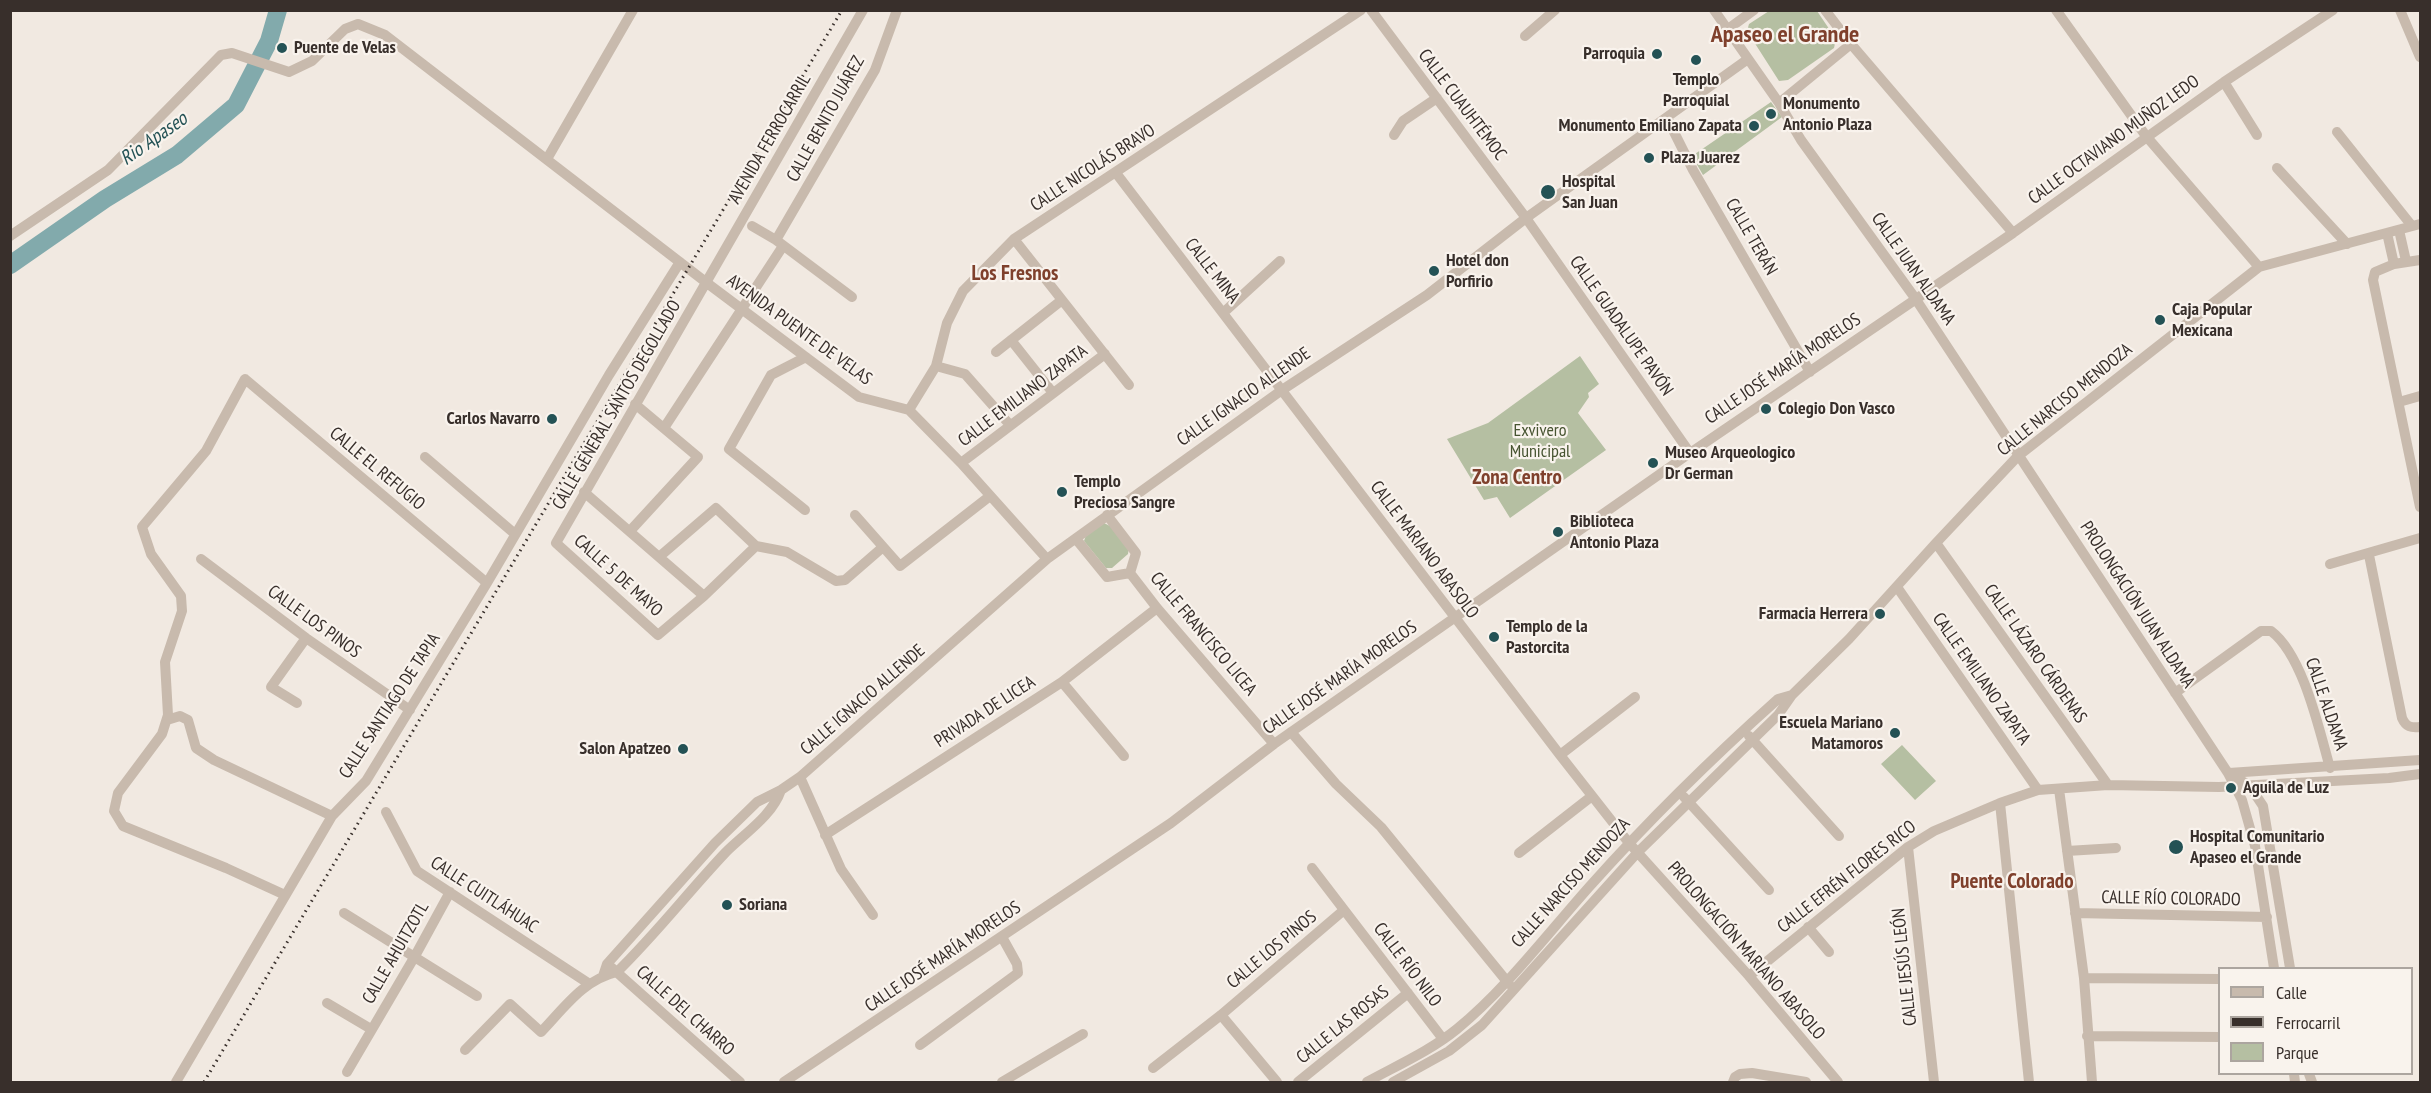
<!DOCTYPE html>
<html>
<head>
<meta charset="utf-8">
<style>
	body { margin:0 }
	#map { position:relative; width:2431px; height:1093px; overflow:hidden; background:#f1e9e1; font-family:"PT Sans Narrow",sans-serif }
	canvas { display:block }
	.frame { position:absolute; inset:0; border:12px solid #382f2b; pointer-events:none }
	.legend { position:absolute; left:2218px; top:967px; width:195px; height:108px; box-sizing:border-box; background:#f9f3ed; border:2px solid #aca59f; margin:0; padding:8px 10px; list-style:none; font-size:18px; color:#382f2b }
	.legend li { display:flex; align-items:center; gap:12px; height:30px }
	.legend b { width:30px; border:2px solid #aca59f }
</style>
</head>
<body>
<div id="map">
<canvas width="2431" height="1093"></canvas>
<div class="frame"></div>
<ul class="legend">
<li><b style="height:8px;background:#c8baad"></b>Calle</li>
<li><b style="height:8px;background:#382f2b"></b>Ferrocarril</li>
<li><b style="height:16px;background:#b5bfa2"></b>Parque</li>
</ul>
</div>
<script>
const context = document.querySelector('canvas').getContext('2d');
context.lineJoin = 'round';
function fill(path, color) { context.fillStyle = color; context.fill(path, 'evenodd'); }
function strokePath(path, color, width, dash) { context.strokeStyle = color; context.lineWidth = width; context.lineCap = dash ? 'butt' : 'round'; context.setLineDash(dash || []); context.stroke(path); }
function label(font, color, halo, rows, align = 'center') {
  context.font = font + ' "PT Sans Narrow",sans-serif'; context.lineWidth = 4.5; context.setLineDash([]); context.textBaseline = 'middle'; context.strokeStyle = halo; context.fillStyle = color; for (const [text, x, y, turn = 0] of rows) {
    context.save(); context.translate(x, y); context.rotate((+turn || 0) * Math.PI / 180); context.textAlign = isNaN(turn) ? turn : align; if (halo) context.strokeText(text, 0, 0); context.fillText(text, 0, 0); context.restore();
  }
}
const green = new Path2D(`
	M1769,11h48l19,28 -2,9 -46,32 -9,1 -32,-50 2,-7z
	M1771,102l11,15 -79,58 -11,-19z
	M1580,356l19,28 -11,9 1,4 -11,16 28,37 -96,68 -13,-21 -13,3 -37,-61 41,-16z
	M1104,523l6,3 19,21 -1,7 -16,14h-6l-22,-27 2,-6z
	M1902,745l34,36 -21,19 -34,-36z`);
const river = new Path2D(`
	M10,265l95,-66 72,-44 59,-50 33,-64 9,-31`);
const minor = new Path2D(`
	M1371,10l155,208 164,235
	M1714,10l65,93 22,37 114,158 313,475 14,27 13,46 19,122
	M1825,10l26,34 162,189
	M2056,10l90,126 113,131
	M2400,10l20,47
	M1728,29l26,-19
	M1525,36l30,-26
	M2224,82l33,53
	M1779,103l72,-59
	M1667,118l26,52 117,202
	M2337,132l75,94
	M1394,135l9,-14 34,-23
	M547,159l86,-149
	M2277,168l70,76
	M1116,173l444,582 69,88 120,133 89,106
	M752,226l24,14 76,57
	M2399,230l7,31
	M2387,233l7,31
	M10,236l98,-66 113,-115 11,-2 57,19 23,-11 33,-32 13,-5 27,11 322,248 152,114 50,13
	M1014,239l115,146
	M776,240l99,-170 22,-60
	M2420,260l-26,4 -19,8 -2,8 47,227
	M1223,313l57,-52
	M1011,340l42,53
	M996,352l66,-52
	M936,366l29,8 45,51
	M2399,402l21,-6
	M909,410l27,-44 11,-43 16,-32 51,-52 347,-229
	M909,410l52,53 86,96
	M664,428l119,-182
	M425,457l90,77
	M961,463l144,-109
	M584,492l120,104
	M805,510l-76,-61 42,-74 35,-18
	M855,515l45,51 90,-70
	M630,531l68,-74 -63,-53
	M1076,539l31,38 23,-4 6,-20 -29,-38
	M1936,543l172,242
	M756,546l-52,50 -46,39 -102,-92 307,-533
	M2369,555l33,163c4,9 9,10 18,9
	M659,557l57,-49 40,38 31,6 49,29 9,-1 38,-33
	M201,559l105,79 104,72
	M2330,564l90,-26
	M1130,573l27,35 117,136
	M1897,587l141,203
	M1062,682l62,74
	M2175,693l86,-62h10c32,24 48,98 59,137
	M297,703l-26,-16 35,-49
	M167,720l13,-4 8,4 8,28 18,12 118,56
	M1291,732l45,52 45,43 128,157
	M1749,736l90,100
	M1560,755l75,-58
	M2228,773l21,12 14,21 27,162
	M2229,773l191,-13
	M800,777l41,92 32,46
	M2059,789l25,189 8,104
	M1684,797l85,93
	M2000,803l29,279
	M386,812l31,59 171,112
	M825,835l237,-153 95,-74
	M1908,847l26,235
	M2067,851l49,-3
	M1519,853l73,-57
	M1312,868l131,171
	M285,895l-59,-27 -103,-42 -9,-15 4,-18 44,-59 6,-19 -3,-53 17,-51 -1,-15 -30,-42 -9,-27 64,-76 39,-72 242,204
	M344,913l133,83
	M2075,913l192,4
	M1808,927l21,25
	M612,968l128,114
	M603,976l4,-12 108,-121 42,-41 24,-12 19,-13 247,-218 235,-169 145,-95 99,-77 222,-159
	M1749,976l159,-129 26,-16 66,-28 38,-13 70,-5 111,2 170,-9 31,-4
	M2084,978l136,1
	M327,1003l44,26
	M1221,1015l56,67
	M2087,1036l133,1
	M920,1045l98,-72 -1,-9 -15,-27
	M465,1050l45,-46 31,28c24,-25 42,-52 76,-60 39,-38 72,-81 109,-120 19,-19 46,-36 55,-62
	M1153,1068l68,-53 123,-105
	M347,1072l68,-116 35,-64
	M2294,1074l1,8
	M2309,1074l3,8
	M176,1082l156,-266 34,-35 121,-198 122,-208 71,-113
	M784,1082l387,-259 103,-79 416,-291 323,-220 211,-151 109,-72
	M1002,1082l81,-48
	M1298,1082l110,-89
	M1367,1082c29,-16 63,-31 90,-53 48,-39 92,-97 133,-143 59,-66 122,-128 188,-187l14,-4
	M1393,1082l56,-31 33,-26 156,-173 140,-137 14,-20 57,-56 87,-96 82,-87 241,-189 161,-43
	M1733,1082l2,-5 5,-3 12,-1 54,9`);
const rail = new Path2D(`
	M204,1082l638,-1072`);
const markers = [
	[282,48,6,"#245255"],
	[1657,54,6,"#245255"],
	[1696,60,6,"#245255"],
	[1771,114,6,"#245255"],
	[1754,126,6,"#245255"],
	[1649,158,6,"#245255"],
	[1548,192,8,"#245255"],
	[1434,271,6,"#245255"],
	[2160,320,6,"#245255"],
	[1766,409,6,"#245255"],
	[552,419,6,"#245255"],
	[1653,463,6,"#245255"],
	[1062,492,6,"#245255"],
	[1558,532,6,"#245255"],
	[1880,614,6,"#245255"],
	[1494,637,6,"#245255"],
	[1895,733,6,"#245255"],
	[683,749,6,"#245255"],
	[2231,788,6,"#245255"],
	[2176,847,8,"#245255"],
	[727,905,6,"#245255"]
];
const poiNames = [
	["Puente de Velas",294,48],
	["Parroquia",1645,54,"right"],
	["Templo",1696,80,"center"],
	["Parroquial",1696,101,"center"],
	["Monumento",1783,104],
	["Antonio Plaza",1783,125],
	["Monumento Emiliano Zapata",1742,126,"right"],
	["Plaza Juarez",1661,158],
	["Hospital",1562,182],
	["San Juan",1562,203],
	["Hotel don",1446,261],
	["Porfirio",1446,282],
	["Caja Popular",2172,310],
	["Mexicana",2172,331],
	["Colegio Don Vasco",1778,409],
	["Carlos Navarro",540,419,"right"],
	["Museo Arqueologico",1665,453],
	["Dr German",1665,474],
	["Templo",1074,482],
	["Preciosa Sangre",1074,503],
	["Biblioteca",1570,522],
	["Antonio Plaza",1570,543],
	["Farmacia Herrera",1868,614,"right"],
	["Templo de la",1506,627],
	["Pastorcita",1506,648],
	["Escuela Mariano",1883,723,"right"],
	["Matamoros",1883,744,"right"],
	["Salon Apatzeo",671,749,"right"],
	["Aguila de Luz",2243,788],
	["Hospital Comunitario",2190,837],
	["Apaseo el Grande",2190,858],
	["Soriana",739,905]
];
const streetNames = [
	["CALLE CUAUHTÉMOC",1462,105,53],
	["CALLE BENITO JUÁREZ",826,119,-61],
	["AVENIDA FERROCARRIL",770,139,-60],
	["CALLE OCTAVIANO MUÑOZ LEDO",2114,140,-36],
	["CALLE NICOLÁS BRAVO",1093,168,-33],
	["CALLE TERÁN",1751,237,60],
	["CALLE JUAN ALDAMA",1913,269,55],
	["CALLE MINA",1212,271,52],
	["CALLE GUADALUPE PAVÓN",1621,326,55],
	["AVENIDA PUENTE DE VELAS",799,330,36],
	["CALLE JOSÉ MARÍA MORELOS",1783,369,-34],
	["CALLE EMILIANO ZAPATA",1023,396,-37],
	["CALLE IGNACIO ALLENDE",1244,397,-35],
	["CALLE NARCISO MENDOZA",2065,400,-39],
	["CALLE GENERAL SANTOS DEGOLLADO",617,405,-60],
	["CALLE EL REFUGIO",377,469,40],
	["CALLE MARIANO ABASOLO",1424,550,53],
	["CALLE 5 DE MAYO",618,576,42],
	["PROLONGACIÓN JUAN ALDAMA",2137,605,57],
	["CALLE LOS PINOS",314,622,36],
	["CALLE FRANCISCO LICEA",1203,634,50],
	["CALLE LÁZARO CÁRDENAS",2035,654,55],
	["CALLE JOSÉ MARÍA MORELOS",1340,678,-35],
	["CALLE EMILIANO ZAPATA",1981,679,55],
	["CALLE IGNACIO ALLENDE",863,700,-41],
	["CALLE ALDAMA",2326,704,71],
	["CALLE SANTIAGO DE TAPIA",390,706,-57],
	["PRIVADA DE LICEA",985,712,-33],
	["CALLE EFRÉN FLORES RICO",1847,877,-38],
	["CALLE NARCISO MENDOZA",1571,883,-48],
	["CALLE CUITLÁHUAC",484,895,33],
	["CALLE RÍO COLORADO",2171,899,1],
	["CALLE LOS PINOS",1272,950,-40],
	["PROLONGACIÓN MARIANO ABASOLO",1746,951,49],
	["CALLE AHUITZOTL",396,953,-60],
	["CALLE JOSÉ MARÍA MORELOS",943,957,-34],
	["CALLE RÍO NILO",1407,965,53],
	["CALLE JESÚS LEÓN",1905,967,-96],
	["CALLE DEL CHARRO",685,1011,42],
	["CALLE LAS ROSAS",1343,1025,-39]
];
const parkNames = [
	["Exvivero",1540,431],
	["Municipal",1540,452]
];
const waterNames = [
	["Rio Apaseo",154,139,-35]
];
const quarterNames = [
	["Los Fresnos",1015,274],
	["Zona Centro",1517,478],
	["Puente Colorado",2012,882]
];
const districtNames = [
	["Apaseo el Grande",1785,35]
];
fill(green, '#b5bfa2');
strokePath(river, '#82aaac', 18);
strokePath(minor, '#c8baad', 10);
strokePath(rail, '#382f2b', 3, [1.5, 4.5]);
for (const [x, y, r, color] of markers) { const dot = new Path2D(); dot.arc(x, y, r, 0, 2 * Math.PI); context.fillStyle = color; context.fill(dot); strokePath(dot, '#f9f3ed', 2); }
label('bold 18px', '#382f2b', '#f9f3ed', poiNames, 'left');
label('18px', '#382f2b', '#f9f3ed', streetNames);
label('18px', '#475431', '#f9f3ed', parkNames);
label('italic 20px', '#245255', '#f9f3ed', waterNames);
label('bold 21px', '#7f402c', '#f9f3ed', quarterNames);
label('bold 24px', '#7f402c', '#f9f3ed', districtNames);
</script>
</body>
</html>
